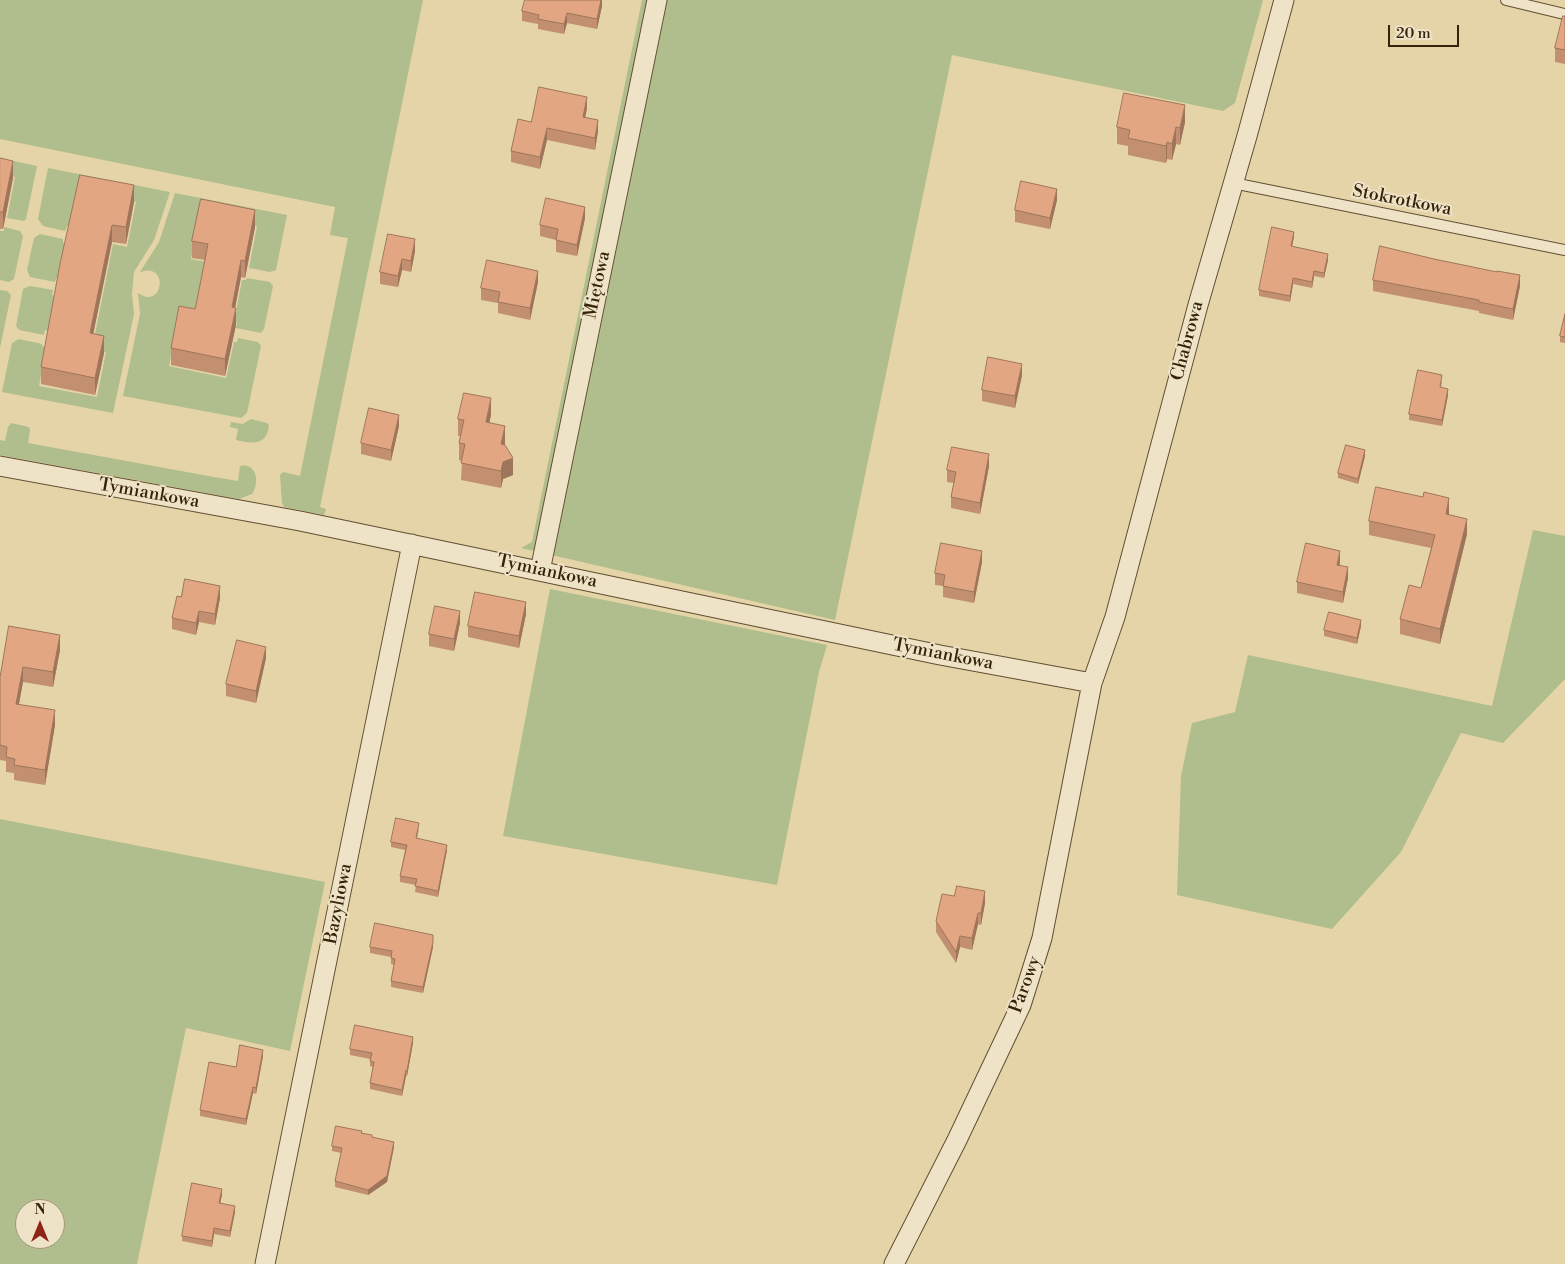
<!DOCTYPE html>
<html>
<head>
<meta charset="utf-8">
<style>
	body { margin:0 }
	#map { position:relative; width:1565px; height:1264px; overflow:hidden; background:#e5d4a7; font-family:"Libre Bodoni",serif }
	canvas { display:block }
	.north { position:absolute; left:15px; top:1199px; width:50px; height:50px; box-sizing:border-box; background:#eee3c6; border:1px solid #a4967b; border-radius:50%; rotate:0deg; font-size:14px; font-weight:700; line-height:20px; text-align:center; color:#36220b }
	.north::after { content:''; display:block; margin:auto; width:18px; height:22px; background:#8f2418; clip-path:polygon(50% 0,100% 100%,50% 72%,0 100%) }
	.scale { position:absolute; left:1388px; top:25px; width:71px; height:22px; box-sizing:border-box; border:2px solid #36220b; border-top:0; padding-left:6px; font-size:15px; line-height:18px; white-space:nowrap; color:#36220b; -webkit-text-stroke:4px #eee3c6; paint-order:stroke }
</style>
</head>
<body>
<div id="map">
<canvas width="1565" height="1264"></canvas>
<div class="north">N</div>
<div class="scale">20 m</div>
</div>
<script>
const context = document.querySelector('canvas').getContext('2d');
context.lineJoin = 'round';
function fill(path, color) { context.fillStyle = color; context.fill(path, 'evenodd'); }
function strokePath(path, color, width, dash) { context.strokeStyle = color; context.lineWidth = width; context.lineCap = dash ? 'butt' : 'round'; context.setLineDash(dash || []); context.stroke(path); }
function label(font, color, halo, rows, align = 'center') {
  context.font = font + ' "Libre Bodoni",serif'; context.lineWidth = 4; context.setLineDash([]); context.textBaseline = 'middle'; context.strokeStyle = halo; context.fillStyle = color; for (const [text, x, y, turn = 0] of rows) {
    context.save(); context.translate(x, y); context.rotate((+turn || 0) * Math.PI / 180); context.textAlign = isNaN(turn) ? turn : align; if (halo) context.strokeText(text, 0, 0); context.fillText(text, 0, 0); context.restore();
  }
}
const green = new Path2D(`
	M0,0h423l-103,507 6,2 -2,6 -40,-8 -2,-4 -2,-28 3,-3 17,4 48,-238 -18,-3 5,-28 -335,-68z
	M642,0h621l-28,103 -12,8 -271,-56 -117,565 -314,-72 11,-6z
	M0,158l37,8 -11,53 -2,2 -17,-3 8,-41 -15,-4z
	M48,168l122,24 -16,48 -20,32 -2,22 2,20 -21,99 -111,-21 10,-49 7,-4 23,5v2l4,1 -7,39 58,11 9,-45 -14,-3 21,-105 14,3 9,-45 -57,-12 -8,37 -4,-1 -2,5 -22,-5 -5,-7z
	M175,193l112,22 -11,55 -6,2 -21,-4 8,-42 -58,-12 -8,45 15,3 -13,62 -15,-3 -9,45 57,12 8,-36h3l1,-4 20,4 3,4 -14,67 -6,5 -118,-22 17,-82 -2,-21c25,18 32,-32 2,-21l19,-30z
	M4,227l16,4 3,5 -9,43 -5,3 -9,-2v-49h4z
	M40,234l23,5v4h2l-6,36 -3,-1 -1,4 -25,-5 -3,-7 7,-32z
	M247,278l23,4 3,4 -9,43 -3,4 -25,-5 1,-5 -3,-1 8,-42h4z
	M30,286l23,4 -1,5 3,1 -6,35 -4,-1 -1,5 -25,-5 -3,-4 7,-37z
	M0,290l7,1 4,4 -11,53z
	M251,419l16,4 2,2c-2,21 -17,19 -33,15l2,-11 -8,-2 1,-5 12,2z
	M11,423l18,4 1,3 -2,13 186,34 24,4 2,-15c17,-4 20,18 12,28l-13,5 -239,-44v-15l5,1 3,-14z
	M1533,530l32,6v143l-62,64 -42,-10 -60,119 -69,77 -155,-34 4,-119 11,-53 43,-11 13,-57 244,51z
	M550,589l277,56 -8,27 -42,213 -274,-49z
	M0,819l325,63 -35,169 -104,-23 -49,236h-137zM25,1209h30v30h-30z`);
const service = new Path2D(`
	M1506,0l58,14
	M1233,183l332,67`);
const minor = new Path2D(`
	M0,466l300,55 640,134 152,28
	M540,571l117,-571
	M265,1264l147,-720
	M894,1264l63,-124 64,-135 21,-67 50,-255 23,-66 83,-312 49,-169 37,-136`);
const wall = new Path2D(`
	M602,0v6l-5,23 -30,-6 -3,11 -26,-5v-5l-16,-3v-10z
	M1565,16v48l-10,-2v-14z
	M587,108l-2,9 13,14 -3,19 -48,-10 -7,29 -29,-7v-11l20,-29z
	M1185,122l-5,23 -4,-1 -4,16 -5,-1 -1,4 -38,-8v-9l-11,-2v-17z
	M0,158l13,20 -10,51h-3z
	M80,175l54,27 -8,42 -14,-2 -19,92 11,19 -9,42 -54,-11v-17z
	M1057,200l-7,29 -35,-7v-12z
	M585,218l-8,38 -21,-4v-12l-16,-4v-11z
	M255,227l-10,51 -4,-1 -6,31 1,17 -11,51 -54,-11v-17l24,-39 2,-9 8,-40 -13,-2v-17z
	M1294,237l-2,9 36,14 -4,18 -10,-2 -2,12 -19,-4 -3,18 -31,-6v-6z
	M415,251l-4,21 -9,-2 -4,17 -18,-3v-12z
	M1373,280l147,6 -7,34 -34,-7v-2l-106,-20z
	M538,282l-8,38 -32,-7v-10l-17,-3v-12z
	M1565,314v29l-5,-1v-6z
	M1022,375l-7,33 -33,-7v-11z
	M1442,381l-1,7 7,7 -6,31 -33,-6v-6z
	M491,415l-2,8 16,20v2l8,30 -10,4 -2,9 -40,-8 1,-19 -3,-1v-17l1,-7h-2v-17z
	M399,426l-8,35 -30,-7v-11z
	M1365,456l-7,28 -20,-6v-5z
	M989,466l-9,48 -29,-6v-11l3,-14 -7,-1v-12z
	M1449,513v2l18,19 -27,110 -40,-10v-15l21,-31 10,-40 -62,-13v-14z
	M982,562l-8,41 -31,-6v-11l-8,-1v-12z
	M1340,562v3l8,13 -5,25 -46,-10v-11z
	M181,597l39,1 -5,27 -16,-3 -3,13 -24,-6v-11z
	M526,614l-7,34 -51,-11v-11z
	M460,623l-6,28 -25,-5v-12z
	M1361,626l-4,18 -33,-8v-6z
	M60,635v15l-7,37 -30,-5 -4,22 36,21 -10,60 -31,-5v-7l-8,-1v-11l-6,-1v-82z
	M266,658l-10,45 -30,-7v-12z
	M419,829l-2,10 30,11 -9,47 -23,-5 1,-7 -16,-3v-6l5,-26 -14,-3v-5z
	M985,903l-4,22 -3,-1 -6,26 -12,-3 -4,16 -20,-31v-11z
	M370,947h63l-10,46 -32,-6v-6l3,-16 -3,-1v-7l-21,-4z
	M413,1043l-6,33h-1l-4,20 -32,-7v-6l3,-16 -3,-1v-7l-20,-4v-6z
	M263,1056l-7,38 -3,-1 -7,32 -46,-9v-6l36,-43z
	M361,1133l33,14 -7,35 -19,13 -33,-8v-6l6,-28 -9,-2v-5z
	M222,1195l-2,8 15,9 -5,25 -16,-3 -2,13 -30,-6v-5z`);
const shadedWall = new Path2D(`
	M601,0h1v6l-5,23v-10z
	M567,13v10l-3,11v-10z
	M587,97v11l-4,20v-11z
	M1185,105v17l-5,23v-17z
	M598,120v11l-3,19v-12z
	M1176,127v17l-4,16v-16z
	M547,128v12l-7,29v-12z
	M1167,142v17l-1,4v-17z
	M13,161v17l-10,51v-17z
	M134,185v17l-8,42v-17z
	M1057,189v11l-7,29v-11z
	M585,207v11l-8,38v-11z
	M255,210v17l-10,51v-17z
	M112,225v17l-22,108v-17z
	M1294,232v5l-3,15v-6z
	M415,239v12l-4,21v-11z
	M1328,254v6l-4,18v-5z
	M402,259v11l-4,17v-11z
	M241,260v17l-9,47v-17z
	M538,271v11l-8,38v-12z
	M1314,271v5l-2,12v-6z
	M1520,275v11l-7,34v-11z
	M1293,278v6l-3,18v-6z
	M236,308v17l-11,51v-17z
	M104,336v17l-9,42v-17z
	M1022,364v11l-7,33v-12z
	M1448,389v6l-6,31v-6z
	M491,398v17l-5,24v-17z
	M399,415v11l-8,35v-11z
	M505,426v17l-4,18v-17z
	M1365,450v6l-7,28v-5z
	M989,454v12l-9,48v-11z
	M513,458v17l-10,4 -2,9v-17l2,-9z
	M1449,498v15l-3,16v-15z
	M1467,519v15l-27,110v-15z
	M982,551v11l-8,41v-11z
	M1340,551v11l-3,14v-11z
	M1348,567v11l-5,25v-11z
	M220,586v12l-5,27v-11z
	M526,602v12l-7,34v-12z
	M199,611v11l-3,13v-12z
	M460,611v12l-6,28v-12z
	M1361,620v6l-4,18v-6z
	M60,635v15l-7,37v-15z
	M266,647v11l-10,45v-12z
	M23,667v15l-7,37v-15z
	M55,710v15l-10,60v-15z
	M447,845v5l-9,47v-6z
	M985,891v12l-4,22v-12z
	M978,913v11l-6,26v-12z
	M960,936v11l-4,16v-11z
	M433,942v5l-10,46v-6z
	M413,1037v6l-6,33v-5z
	M263,1050v6l-7,38v-6z
	M406,1070v6l-4,20v-6z
	M253,1087v6l-7,32v-6z
	M394,1142v5l-7,35 -19,13v-5z
	M222,1189v6l-3,14v-6z
	M235,1206v6l-5,25v-6z
	M214,1228v6l-2,13v-6z`);
const building = new Path2D(`
	M525,0h76l-4,19 -30,-6 -3,11 -26,-5 1,-4 -17,-4z
	M1563,16h2v34l-10,-2z
	M539,87l48,10 -4,20 15,3 -3,18 -48,-10 -7,29 -29,-6 7,-32 13,3z
	M1124,93l61,12 -5,23 -4,-1 -4,17 -5,-2 -1,4 -38,-8 2,-8 -13,-3z
	M0,158l13,3 -10,51h-3z
	M80,175l54,10 -8,42 -14,-2 -22,108 14,3 -9,42 -54,-11 19,-103z
	M1021,181l36,8 -7,29 -35,-8z
	M546,198l39,9 -8,38 -21,-5 2,-11 -18,-4z
	M201,199l54,11 -10,51 -4,-1 -9,47 4,1 -11,51 -54,-11 8,-42 16,3 2,-9 11,-56 -16,-3z
	M1272,227l22,5 -3,14 37,8 -4,19 -10,-2 -2,11 -19,-4 -3,18 -31,-6z
	M388,234l27,5 -4,22 -9,-2 -4,17 -18,-4z
	M1380,246l54,13 63,13v-1l23,4 -7,34 -34,-7v-2l-106,-20z
	M487,260l51,11 -8,37 -32,-6 2,-10 -19,-4z
	M1565,314v23l-5,-1z
	M988,357l34,7 -7,32 -33,-6z
	M1418,370l24,5 -2,12 8,2 -6,31 -33,-6z
	M464,393l27,5 -5,24 19,4 -4,18 4,1 8,13 -10,4 -2,9 -40,-8 4,-19 -6,-1 5,-23 -6,-1z
	M369,408l30,7 -8,35 -30,-7z
	M1346,445l19,5 -7,29 -20,-6z
	M952,447l37,7 -9,49 -29,-6 5,-25 -9,-2z
	M1376,487l47,10 1,-5 25,6 -3,16 21,5 -27,110 -40,-10 9,-34 12,3 14,-53 -66,-14z
	M941,543l41,8 -8,41 -31,-6 2,-11 -10,-2z
	M1306,543l34,8 -3,14 11,2 -5,25 -46,-10z
	M185,579l35,7 -5,28 -16,-3 -3,12 -24,-5 5,-22 4,1z
	M475,592l51,10 -7,34 -51,-10z
	M435,606l25,5 -6,28 -25,-5z
	M1329,612l32,8 -4,18 -33,-8z
	M9,626l51,9 -7,37 -30,-5 -7,37 39,6 -10,60 -31,-5 1,-6 -9,-2 1,-10 -7,-2v-67z
	M237,640l29,7 -10,44 -30,-7z
	M396,818l23,5 -3,15 31,7 -9,46 -23,-5 2,-7 -17,-3 7,-31 -16,-3z
	M957,886l28,5 -4,22h-3l-6,25 -12,-2 -4,16 -20,-31 6,-27 12,2z
	M375,923l58,12v7l-10,45 -32,-6 4,-22 -4,-1 1,-7 -22,-4z
	M355,1025l58,12 -6,34 -1,-1 -4,20 -32,-7 4,-21 -4,-1 2,-8 -22,-4z
	M240,1045l23,5 -7,38 -3,-1 -7,32 -46,-9 9,-48 27,5z
	M336,1126l26,5 -1,2 11,2v2l22,5 -7,34 -19,14 -33,-9 7,-33 -10,-2z
	M192,1183l30,6 -3,14 16,3 -5,25 -16,-3 -2,13 -30,-5z`);
const streetNames = [
	["Stokrotkowa",1402,201,11],
	["Miętowa",598,285,-78],
	["Chabrowa",1188,341,-75],
	["Tymiankowa",149,494,10],
	["Tymiankowa",547,572,12],
	["Tymiankowa",943,655,11],
	["Bazyliowa",339,904,-79],
	["Parowy",1026,985,-70]
];
fill(green, '#afbe8c');
strokePath(service, '#624e32', 12);
strokePath(minor, '#624e32', 21);
strokePath(service, '#eee3c6', 10);
strokePath(minor, '#eee3c6', 19);
fill(wall, '#c29070');
fill(shadedWall, '#9e755b');
fill(building, '#e2a782');
strokePath(building, '#9e755b', 1);
label('18px', '#36220b', '#eee3c6', streetNames);
</script>
</body>
</html>
